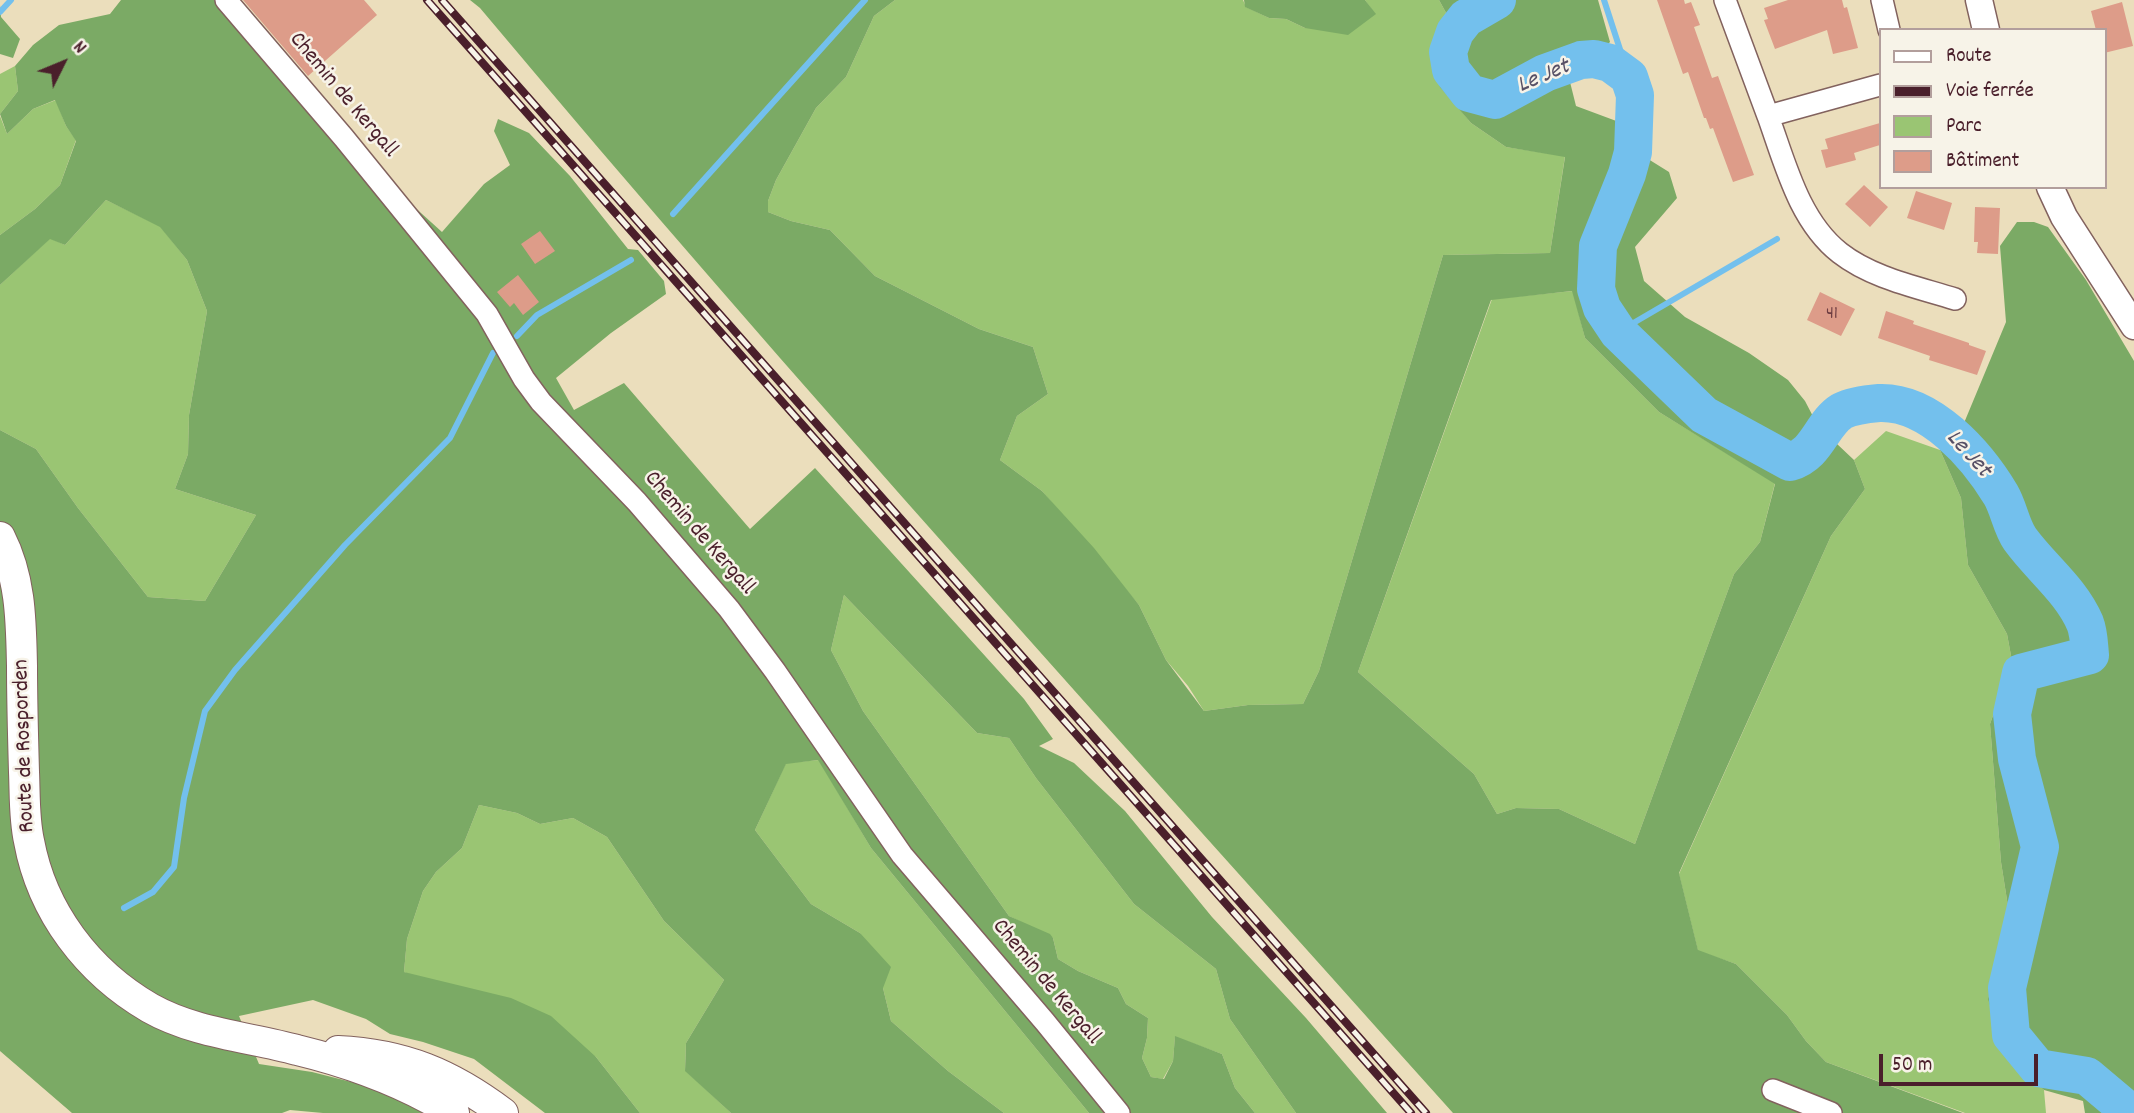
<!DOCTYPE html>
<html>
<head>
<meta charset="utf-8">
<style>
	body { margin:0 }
	#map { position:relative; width:2134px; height:1113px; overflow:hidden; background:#ebdebc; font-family:Dekko,sans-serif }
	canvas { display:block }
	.legend { position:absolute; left:1879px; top:28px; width:228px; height:161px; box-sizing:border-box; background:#f7f3e8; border:2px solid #b29e9c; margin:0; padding:9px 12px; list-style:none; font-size:21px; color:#4a1f2b }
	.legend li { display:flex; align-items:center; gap:14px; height:35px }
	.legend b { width:35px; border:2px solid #b29e9c }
	.north { position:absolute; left:28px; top:28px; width:70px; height:70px; -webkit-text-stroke:5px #f7f3e8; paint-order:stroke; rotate:47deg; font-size:19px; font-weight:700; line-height:28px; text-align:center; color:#4a1f2b }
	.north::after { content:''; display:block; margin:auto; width:24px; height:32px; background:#4a1f2b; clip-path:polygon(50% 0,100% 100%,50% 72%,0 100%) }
	.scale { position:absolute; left:1879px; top:1054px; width:159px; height:32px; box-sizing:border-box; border:4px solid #4a1f2b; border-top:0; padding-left:9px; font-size:21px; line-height:24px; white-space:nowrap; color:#4a1f2b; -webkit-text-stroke:5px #f7f3e8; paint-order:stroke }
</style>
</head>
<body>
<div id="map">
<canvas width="2134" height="1113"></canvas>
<ul class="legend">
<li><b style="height:9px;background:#fff"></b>Route</li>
<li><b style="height:9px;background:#4a1f2b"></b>Voie ferrée</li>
<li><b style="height:19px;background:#9ac573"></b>Parc</li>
<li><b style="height:19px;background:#dd9c89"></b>Bâtiment</li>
</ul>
<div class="north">N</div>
<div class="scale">50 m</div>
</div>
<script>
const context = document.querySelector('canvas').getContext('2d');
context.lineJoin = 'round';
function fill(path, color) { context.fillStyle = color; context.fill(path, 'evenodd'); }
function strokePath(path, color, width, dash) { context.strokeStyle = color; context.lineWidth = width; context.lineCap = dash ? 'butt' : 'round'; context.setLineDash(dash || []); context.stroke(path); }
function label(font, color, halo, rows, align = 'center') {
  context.font = font + ' Dekko,sans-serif'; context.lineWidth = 5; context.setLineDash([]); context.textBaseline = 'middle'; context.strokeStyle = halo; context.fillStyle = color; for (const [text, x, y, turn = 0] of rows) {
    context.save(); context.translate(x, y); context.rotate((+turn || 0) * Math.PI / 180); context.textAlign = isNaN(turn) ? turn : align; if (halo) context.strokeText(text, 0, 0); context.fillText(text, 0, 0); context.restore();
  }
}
const green = new Path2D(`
	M895,0h348l3,7 23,11 17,1 19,9 70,-14 -10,-14h74l11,20 -20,32 27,54 14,17 35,24 59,9 -15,97 -107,2 -124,416 -16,33 -55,1 -44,6 -16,-25 -22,-26 -27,-55 -97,-114 -42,-31 17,-44 31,-22 -15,-47 -54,-18 -104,-53 -45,-46 -39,-9 -23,-9v-11l8,-21 40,-72 30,-31 28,-61z
	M15,66l3,25 -18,23v-40z
	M56,100l10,26 10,14 -16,45 -25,24 -35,26v-119l7,18 26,-25z
	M106,200l54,26 27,34 20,51 -18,104 -1,39 -13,35 81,26 -51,86 -57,-4 -70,-89 -42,-59 -36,-19v-145l50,-47 15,7z
	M1573,291l12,47 74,74 116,71 -15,59 -26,32 -99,270 -76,-35 -43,-1 -19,6 -23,-40 -116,-102 134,-373z
	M1886,431l54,19 21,48 7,67 39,69 5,27 -22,63 11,138 12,76 -10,28 6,95 35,29 2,23h-81l-139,-51 -20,-21 -19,-26 -51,-51 -38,-13 -19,-77 152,-338 34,-47 -11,-29z
	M844,595l133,138 32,5 27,40 98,126 82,65 14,50 66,94h-41l-20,-25 -13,-34 -47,-17 -2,24 -10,18 -12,-2 -9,-19 5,-20 1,-20 -22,-14 -8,-16 -40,-17 -20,-12 -5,-21 -44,-22 -146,-205 -32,-61z
	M819,760l52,88 218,265h-85l-56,-42 -57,-50 -8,-33 -23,-55 -49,-29 -56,-74 31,-67z
	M479,805l38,8 23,11 33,-6 34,19 57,84 60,59 -38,63 -1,27 46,43h-91l-44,-56 -192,-85 3,-33 16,-48 13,-19 26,-24z`);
const forest = new Path2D(`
	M121,0h93l114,129 114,103 42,-48 26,-19 -16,-34 4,-12 31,14 41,43 58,73 10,1 26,31 2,13 -55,39 -55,45 18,32 50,-27 126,146 65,-61 209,231 29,40 -14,7 35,17 51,48 87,106 94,101 81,95h-91l-66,-94 -14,-50 -82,-65 -98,-126 -27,-40 -32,-5 -133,-138 -13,55 32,61 146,205 41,18 3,4 5,21 20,12 40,17 8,16 22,14 -1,20 -5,20 9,19 13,2 9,-18 2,-25 47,18 13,34 20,25h-166l-218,-265 -53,-88 -32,4 -31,66 56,74 49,29 31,34 -8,21 8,33 57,50 56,42h-273l-46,-42 1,-28 38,-63 -60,-59 -57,-84 -34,-19 -33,6 -23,-11 -38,-8 -17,43 -26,24 -13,19 -16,48 -3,33 107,26 40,18 45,41 44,56h-95l-71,-54 -51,-17 -33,-8 -24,-15 -53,-19 -74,16 20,48 53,8 51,13 75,28h-115l-33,-3 -8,3h-210l-72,-62v-621l36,19 42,59 70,89 57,4 51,-86 -81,-26 13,-35 1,-39 18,-104 -20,-51 -27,-33 -54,-27 -41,45 -15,-6 -50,46v-50l35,-26 25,-24 16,-44 -10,-15 -11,-26 -22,9 -26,25 -7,-20 18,-23 -3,-25 18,-21 26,-20 51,-11z
	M470,0h425l-21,16 -28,61 -30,31 -40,72 -8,21v11l23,9 39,9 45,46 104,53 54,18 15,47 -31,22 -17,44 42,31 52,57 45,57 27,55 38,51 44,-6 55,-1 16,-33 124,-416 107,-2 15,-96 -59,-10 -35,-24 -31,-36 -10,-35 20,-32 -11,-20h159l12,42 -40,40 6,24 43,16 -3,17 53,33 8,26 -42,49 9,34 41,36 64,36 39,27 17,21 13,25 36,34 11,29 -34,47 -152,337 19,77 38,14 51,51 19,26 20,21 137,51h-510c-327,-366 -658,-729 -973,-1105zM1572,291l13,47 74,74 116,72 -15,58 -26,32 -99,270 -76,-35 -43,-1 -19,6 -23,-40 -116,-102 133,-372z
	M1244,0h121l11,14 -28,21 -43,-7 -19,-9 -17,-1 -24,-11z
	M0,5l1,12 19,22 -7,19 -13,-4z
	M2017,222h17l14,5 38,53 48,81v752h-49l-2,-12 -39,-11 -35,-29 -21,-62 25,-61 -12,-76 -11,-138 22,-63 -5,-27 -39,-69 -7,-67 -21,-48 24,-27 42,-101 -6,-76z`);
const stream = new Path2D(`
	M1604,0l25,77
	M0,12l11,-12
	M673,214l192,-214
	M1618,332l159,-93
	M517,336l20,-21 94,-55
	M124,908l29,-16 21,-25 10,-69 21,-87 30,-41 110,-125 105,-107 43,-85`);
const river = new Path2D(`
	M1497,0l-31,18 -11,14 -7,20 3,18 18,23 26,7 50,-27 36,-13 13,-1 16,4 19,14 6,18 -2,57 -6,22 -29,72 -2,43 6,19 16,24 86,83 86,47c28,-8 31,-38 52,-51 10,-5 25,-7 37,-8 51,-2 98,52 122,92 8,14 10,31 19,44 21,29 51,51 65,84 4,10 4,22 5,32l-69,18 -9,41 5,45 23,88 -33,141 4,47 27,33 49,8 44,37`);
const building = new Path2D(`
	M243,0h121l13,15 -69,61z
	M1657,0h27l1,4 6,-2 9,23 -6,2 18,51 6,-2 36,99 -21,7 -20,-54 -3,1 -4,-11h-2l-16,-46 -5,2z
	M1788,0h54l2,8 3,-1 11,41 -25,6 -6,-24 -52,19 -11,-29 4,-1 -4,-11z
	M2122,2l11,44 -29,7v-23h-8l-5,-19z
	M1880,123v22l-26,8 2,7 -30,8 -5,-18 7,-1 -3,-10z
	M1864,185l24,22 -18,20 -25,-23z
	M1916,191l36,12 -8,27 -37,-12z
	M1975,207l25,1 -2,46 -21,-1 1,-11h-4z
	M540,231l15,20 -20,13 -14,-20z
	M518,275l21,27 -16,13 -9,-12 -4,4 -13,-15z
	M1820,292l35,17 -14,27 -34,-16z
	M1886,311l28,10 -1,3 56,19v2l17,6 -9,24 -48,-15 1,-4 -52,-18z`);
const minor = new Path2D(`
	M226,0l118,138 143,176 37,65 17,23 96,100 92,107 46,62 127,184 143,167 74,91
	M1725,0l43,116 112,-31
	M1882,0l7,30
	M1768,116c17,47 31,105 72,137 32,25 77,34 115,46
	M1773,1090l58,23`);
const tertiary = new Path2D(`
	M1979,0l7,30
	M2050,187l14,30 70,109`);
const secondary = new Path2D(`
	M0,537c21,41 21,84 22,129 0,36 1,71 2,106 1,23 0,47 5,69 13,71 59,131 121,167 44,25 99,29 147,42 54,13 110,34 157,63
	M338,1051c66,3 113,23 165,62`);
const rail = new Path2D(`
	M427,0l984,1113
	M442,0l984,1113`);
const numberNames = [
	["41",1832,315]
];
const streetNames = [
	["Chemin de Kergall",342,96,50],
	["Chemin de Kergall",698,534,49],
	["Route de Rosporden",26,746,-92],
	["Chemin de Kergall",1045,983,50]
];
const waterNames = [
	["Le Jet",1544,78,-23],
	["Le Jet",1967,455,48]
];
fill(green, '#9ac573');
fill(forest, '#7baa65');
strokePath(stream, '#73c0ed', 6);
strokePath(river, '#73c0ed', 38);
fill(building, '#dd9c89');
strokePath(minor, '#82625e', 24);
strokePath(tertiary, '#82625e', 29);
strokePath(secondary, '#82625e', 32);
strokePath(minor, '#fff', 21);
strokePath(tertiary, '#fff', 26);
strokePath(secondary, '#fff', 30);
strokePath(rail, '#4a1f2b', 8);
strokePath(rail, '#f7f3e8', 5, [16]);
label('19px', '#6f3e42', null, numberNames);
label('23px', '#4a1f2b', '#f7f3e8', streetNames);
label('italic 24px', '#564f65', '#f7f3e8', waterNames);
</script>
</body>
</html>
